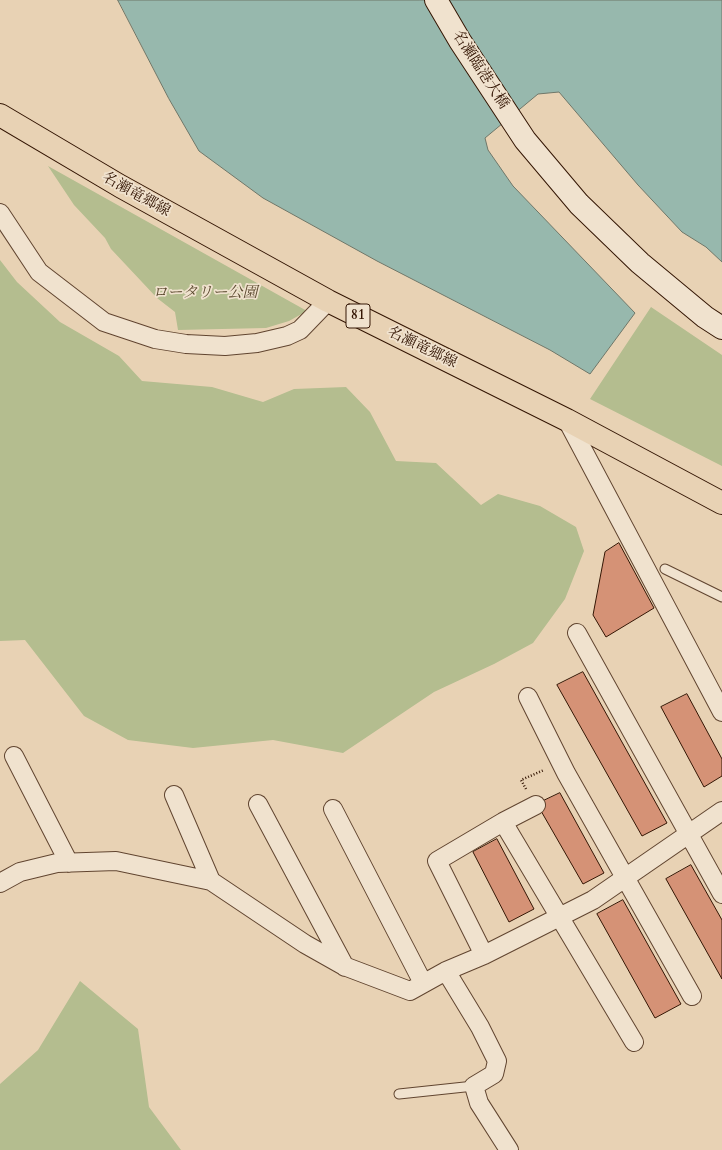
<!DOCTYPE html>
<html>
<head>
<meta charset="utf-8">
<style>
	body { margin:0 }
	canvas { display:block; background:#e8d2b4 }
</style>
</head>
<body>
<canvas width="722" height="1150"></canvas>
<script>
const context = document.querySelector('canvas').getContext('2d');
context.lineJoin = 'round';
function fill(path, color) { context.fillStyle = color; context.fill(path, 'evenodd'); }
function strokePath(path, color, width, dash) { context.strokeStyle = color; context.lineWidth = width; context.lineCap = dash ? 'butt' : 'round'; context.setLineDash(dash || []); context.stroke(path); }
function label(font, color, halo, rows, align = 'center') {
  context.font = font + ' Cardo,"Noto Serif JP",serif'; context.lineWidth = 3.5; context.setLineDash([]); context.textBaseline = 'middle'; context.strokeStyle = halo; context.fillStyle = color; for (const [text, x, y, turn = 0] of rows) {
    context.save(); context.translate(x, y); context.rotate((+turn || 0) * Math.PI / 180); context.textAlign = isNaN(turn) ? turn : align; if (halo) context.strokeText(text, 0, 0); context.fillText(text, 0, 0); context.restore();
  }
}
const green = new Path2D(`
	M48,166l259,145 -18,10 -23,7 -88,2 -3,-18 -18,-14 -46,-49 -6,-11 -31,-33z
	M0,260l17,22 43,40 59,34 23,25 70,6 51,15 31,-13 52,-2 24,25 26,49 40,2 45,42 17,-11 42,12 36,21 8,24 -19,48 -32,44 -39,21 -60,28 -91,61 -70,-13 -80,8 -65,-8 -44,-24 -59,-76 -25,1z
	M651,307l71,48v111l-132,-67z
	M80,981l58,48 11,78 32,43h-181v-66l38,-34z`);
const water = new Path2D(`
	M118,0h604v262l-16,-15 -24,-15 -44,-47 -79,-93 -21,2 -53,44 3,12 25,36 122,127 -45,61 -40,-24 -173,-89 -114,-63 -64,-47 -30,-52z`);
const building = new Path2D(`
	M619,543l35,65 -48,29 -13,-22 12,-63z
	M583,672l84,151 -25,13 -85,-151z
	M687,694l35,65v17l-18,11 -43,-80z
	M560,793l44,80 -21,11 -46,-80z
	M497,839l37,70 -25,13 -36,-70z
	M691,865l31,55v59l-56,-100z
	M623,900l58,104 -26,14 -58,-104z`);
const path = new Path2D(`
	M526,789l-5,-9 23,-10`);
const lane = new Path2D(`
	M665,569l57,28
	M399,1094l75,-8`);
const street = new Path2D(`
	M0,213l39,59 65,50 51,17 31,5 39,2 32,-3 30,-7 13,-6 28,-29
	M567,420l155,292
	M577,633l145,261
	M528,697l38,76 126,223
	M14,756l55,107
	M174,795l37,86
	M258,804l87,163
	M333,809l90,174
	M503,822l131,220
	M0,883l20,-11 37,-9 59,-2 95,20 94,63 39,22 66,25 36,-20 38,-16 109,-55 129,-89
	M484,955l-47,-94 66,-39 33,-17
	M446,971l34,56 17,34 -3,13 -20,12 5,17 30,47`);
const secondary = new Path2D(`
	M436,0l24,41 65,99 54,64 61,59 65,54 17,11`);
const primary = new Path2D(`
	M0,115l120,71 208,115 239,119 155,83`);
const shields = [
	[358,316,24]
];
const shieldNames = [
	["81",358,316]
];
const streetNames = [
	["名瀬臨港大橋",480,70,57],
	["名瀬竜郷線",136,195,29],
	["名瀬竜郷線",422,348,26]
];
const parkNames = [
	["ロータリー公園",205,294]
];
fill(green, '#b4bd8f');
fill(water, '#97b8ad');
strokePath(water, '#6f7769', 1);
fill(building, '#d59276');
strokePath(building, '#341604', 1);
strokePath(lane, '#614530', 11);
strokePath(street, '#614530', 20);
strokePath(secondary, '#341604', 24);
strokePath(primary, '#341604', 24);
strokePath(path, '#341604', 2.5, [1, 2]);
strokePath(lane, '#f0e2ce', 9);
strokePath(street, '#f0e2ce', 18);
strokePath(secondary, '#f0e2ce', 22);
strokePath(primary, '#e8d2b4', 22);
for (const [x, y, w] of shields) { const box = new Path2D(); box.roundRect(x - w / 2, y - 12, w, 24, 3); context.fillStyle = '#f0e2ce'; context.fill(box); strokePath(box, '#341604', 1); }
label('bold 14px', '#341604', null, shieldNames);
label('15px', '#341604', '#f0e2ce', streetNames);
label('italic 15px', '#5a482e', '#f0e2ce', parkNames);
</script>
</body>
</html>
